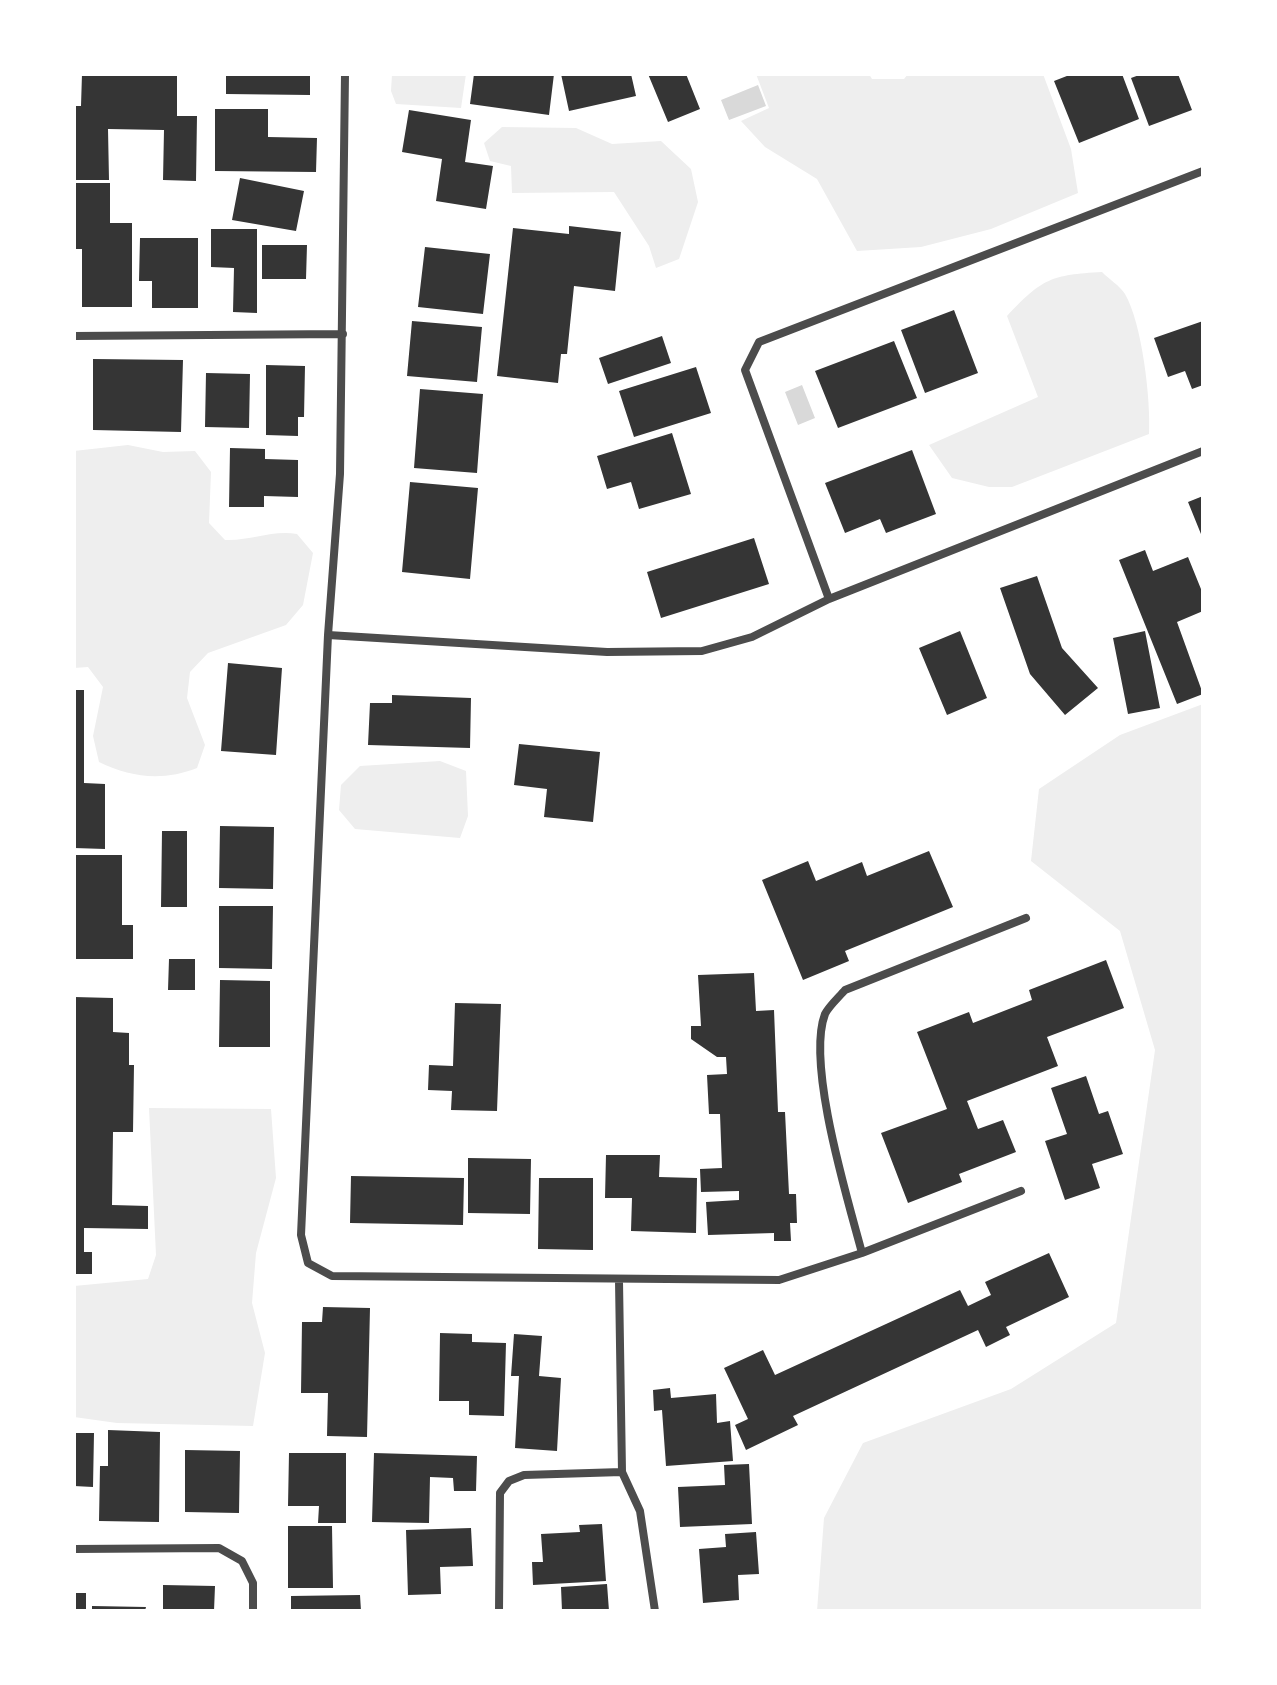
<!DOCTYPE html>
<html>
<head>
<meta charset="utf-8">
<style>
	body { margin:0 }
	#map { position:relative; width:1277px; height:1685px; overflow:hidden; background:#fff; font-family:"Noto Sans",sans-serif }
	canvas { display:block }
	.frame { position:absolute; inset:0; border:76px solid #fff; pointer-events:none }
</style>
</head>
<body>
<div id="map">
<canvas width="1277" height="1685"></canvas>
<div class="frame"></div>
</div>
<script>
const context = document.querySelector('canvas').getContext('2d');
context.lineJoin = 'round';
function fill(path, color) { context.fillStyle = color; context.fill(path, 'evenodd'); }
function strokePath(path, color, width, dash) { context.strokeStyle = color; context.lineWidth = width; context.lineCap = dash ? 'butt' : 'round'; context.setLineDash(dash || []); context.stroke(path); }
const green = new Path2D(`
	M392,74h74l-5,34 -65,-4 -5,-13z
	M756,74h113l3,5h32l4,-5h135l28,75 7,44 -87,36 -70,18 -64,4 -40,-72 -52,-32 -24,-26 28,-13z
	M502,127l74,1 36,16 49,-3 30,28 7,33 -19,57 -23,9 -7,-22 -35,-54 -102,1 -1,-27 -21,-5 -6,-18z
	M1102,272c7,7 18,14 23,22 17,29 26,106 24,140l-137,53h-23l-37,-9 -23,-33 109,-48 -31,-81c36,-38 44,-41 95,-44z
	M128,445l35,7 32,-1 16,21 -2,51 16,17c27,1 46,-10 72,-6l16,19 -10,52 -17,20 -78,28 -18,19 -3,26 18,47 -8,23c-33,13 -66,10 -98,-6l-6,-26 10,-49 -15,-20 -14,1v-217z
	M1203,704v907h-386l7,-93 39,-75 148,-54 105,-66 39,-273 -35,-119 -89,-70 8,-72 81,-54z
	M440,761l26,10 2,45 -8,22 -105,-9 -16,-19 2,-25 19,-19z
	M149,1108l122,1 5,69 -20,75 -4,50 13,50 -12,73 -136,-3 -43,-6v-131l74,-7 8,-24z`);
const water = new Path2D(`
	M758,85l8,21 -37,14 -8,-20z
	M802,385l13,33 -17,7 -13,-33z`);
const building = new Path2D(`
	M82,74h95v42h20l-1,65 -33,-1 1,-50 -56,-1 1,51h-35v-74h7z
	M226,74h84v21l-84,-1z
	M474,74h80l-5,41 -79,-11z
	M561,74h70l5,22 -67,15z
	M648,74h38l14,35 -32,13z
	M1072,74h50l17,45 -60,24 -25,-62z
	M1142,74h36l14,36 -43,16 -18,-48z
	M215,109h53v28l49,1 -1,34 -101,-1z
	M409,110l62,10 -6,42 28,4 -7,43 -50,-8 6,-42 -40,-7z
	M240,178l64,13 -8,40 -64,-11z
	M74,183h36v40h22v84h-50v-58h-8z
	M569,226l52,6 -6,59 -41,-5 -7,68h-6l-3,29 -61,-7 16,-148 56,6z
	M211,229h46v84l-24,-1 1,-44 -23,-1z
	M140,238h58v70h-46v-27h-13z
	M262,245h45l-1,34h-44z
	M425,247l65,7 -7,60 -65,-7z
	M954,310l24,63 -53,20 -24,-63z
	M412,321l70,6 -5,55 -70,-6z
	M1203,321v64l-11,4 -7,-18 -17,6 -14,-39z
	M662,336l9,27 -63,21 -9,-26z
	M894,341l23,57 -79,30 -23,-57z
	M93,359l90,1 -2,72 -88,-2z
	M266,365l39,1 -1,51h-6v19l-32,-1z
	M696,367l15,46 -77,24 -15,-46z
	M206,373l44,1 -1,54 -44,-1z
	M420,389l63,5 -6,79 -63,-5z
	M672,433l19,61 -52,15 -8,-27 -24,7 -10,-33z
	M230,448l35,1v10l33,1v37l-34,-1v11h-35z
	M912,450l24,64 -50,19 -6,-14 -35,14 -20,-50z
	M410,482l68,6 -8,91 -68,-7z
	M1203,496v43l-15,-37z
	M754,538l15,46 -108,34 -14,-46z
	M1145,550l8,21 35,-14 15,37v17l-26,11 26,72 -26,10 -58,-144z
	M1037,576l25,72 36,40 -33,27 -35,-41 -30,-86z
	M960,631l27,67 -40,17 -28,-67z
	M1145,631l15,77 -32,6 -15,-76z
	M228,663l54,5 -6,87 -55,-4z
	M74,690h10v93l21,1v65l-31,-1z
	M392,695l79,3 -1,50 -102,-3 2,-42h22z
	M519,744l81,8 -7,70 -49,-5 3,-28 -33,-4z
	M220,826l54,1 -1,62 -54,-1z
	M162,831h25v76h-26z
	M929,851l24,56 -108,44 4,10 -46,19 -41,-100 46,-19 8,20 46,-19 5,14z
	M74,855h48v70h11v34h-59z
	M219,906h54l-1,63 -53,-1z
	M169,959h26v31h-27z
	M1106,960l18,48 -77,29 11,29 -91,35 11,28 25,-9 13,32 -57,22 3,8 -54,21 -27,-70 66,-24 -30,-77 52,-20 4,11 59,-23 -3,-10z
	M754,973l2,38 18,-1 4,102h7l4,82h7l1,29h-7l1,18h-17v-8l-66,2 -2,-33 33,-2v-9l-38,1 -1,-23 22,-1 -2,-54h-11l-2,-39 20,-1 -1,-17h-9l-26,-18v-13h10l-3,-51z
	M220,980l50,1v66h-51z
	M74,997l39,1v34l16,1v32h5l-1,67h-20l-1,73 36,1v23l-64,-1v24h8v22h-18z
	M455,1003l46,1 -4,107 -46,-1 1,-19 -24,-1 1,-25 24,1z
	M1086,1076l13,38 9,-3 15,43 -31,10 8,24 -35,12 -20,-59 22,-7 -16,-46z
	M606,1155h54l-1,22 38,1 -1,55 -65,-2 1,-33h-27z
	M468,1158l63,1 -1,55 -62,-1z
	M351,1176l113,2 -1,47 -113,-2z
	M539,1178h54v72l-55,-1z
	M1049,1253l20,44 -63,30 4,8 -24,12 -8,-17 -185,86 5,9 -52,25 -11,-25 13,-6 -24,-51 39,-18 12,25 185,-85 8,16 23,-11 -6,-13z
	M323,1307l47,1 -3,129 -40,-1 1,-43h-27l1,-71h20z
	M440,1333l32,1v8l34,1 -2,73 -35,-1v-14h-30z
	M514,1334l28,2 -3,40 22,2 -4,73 -42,-3 4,-72h-8z
	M670,1388l1,10 45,-4 1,29 13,-2 3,40 -67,5 -4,-56 -8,1 -1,-21z
	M108,1430l52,2 -1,90 -60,-1 1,-55h8z
	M74,1433h20l-1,54 -19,-1z
	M185,1450l55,1 -1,62 -54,-1z
	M289,1453h57v70h-28l1,-17h-31z
	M374,1453l103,3 -1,35h-22l-1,-13 -23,-1 -1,46 -57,-1z
	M749,1464l3,60 -72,3 -2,-40 47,-2 -1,-20z
	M602,1524l4,57 -73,4 -1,-23h11l-2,-28 39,-2 -1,-7z
	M288,1526h44l1,62h-45z
	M471,1528l2,38 -33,1 1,27 -33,1 -2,-65z
	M756,1532l3,42 -21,1 1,25 -36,3 -4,-54 27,-2 -1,-13z
	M607,1584l2,27h-47l-1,-24z
	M163,1585l52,1 -1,25h-51z
	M74,1593h12v18h-12z
	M360,1595l1,16h-70v-15z
	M92,1606l54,1 -1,4h-53z`);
const minor = new Path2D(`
	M345,74l-5,400 -12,161 -27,600 7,28 24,13 447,4 83,-27 159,-62
	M74,336l269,-2
	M829,599l-84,-229 14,-28 444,-171
	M328,635l279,17 95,-1 50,-14 77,-38 374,-148
	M862,1253c-14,-53 -56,-189 -37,-239 4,-8 14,-17 20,-24l181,-72
	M619,1281l3,191
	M74,1549l145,-1 23,13 11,22v28
	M499,1611l1,-118 9,-12 15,-6 98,-3 18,39 15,100`);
fill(green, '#eee');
fill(water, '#d9d9d9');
fill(building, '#353535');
strokePath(minor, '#4c4c4c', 8);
</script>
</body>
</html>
